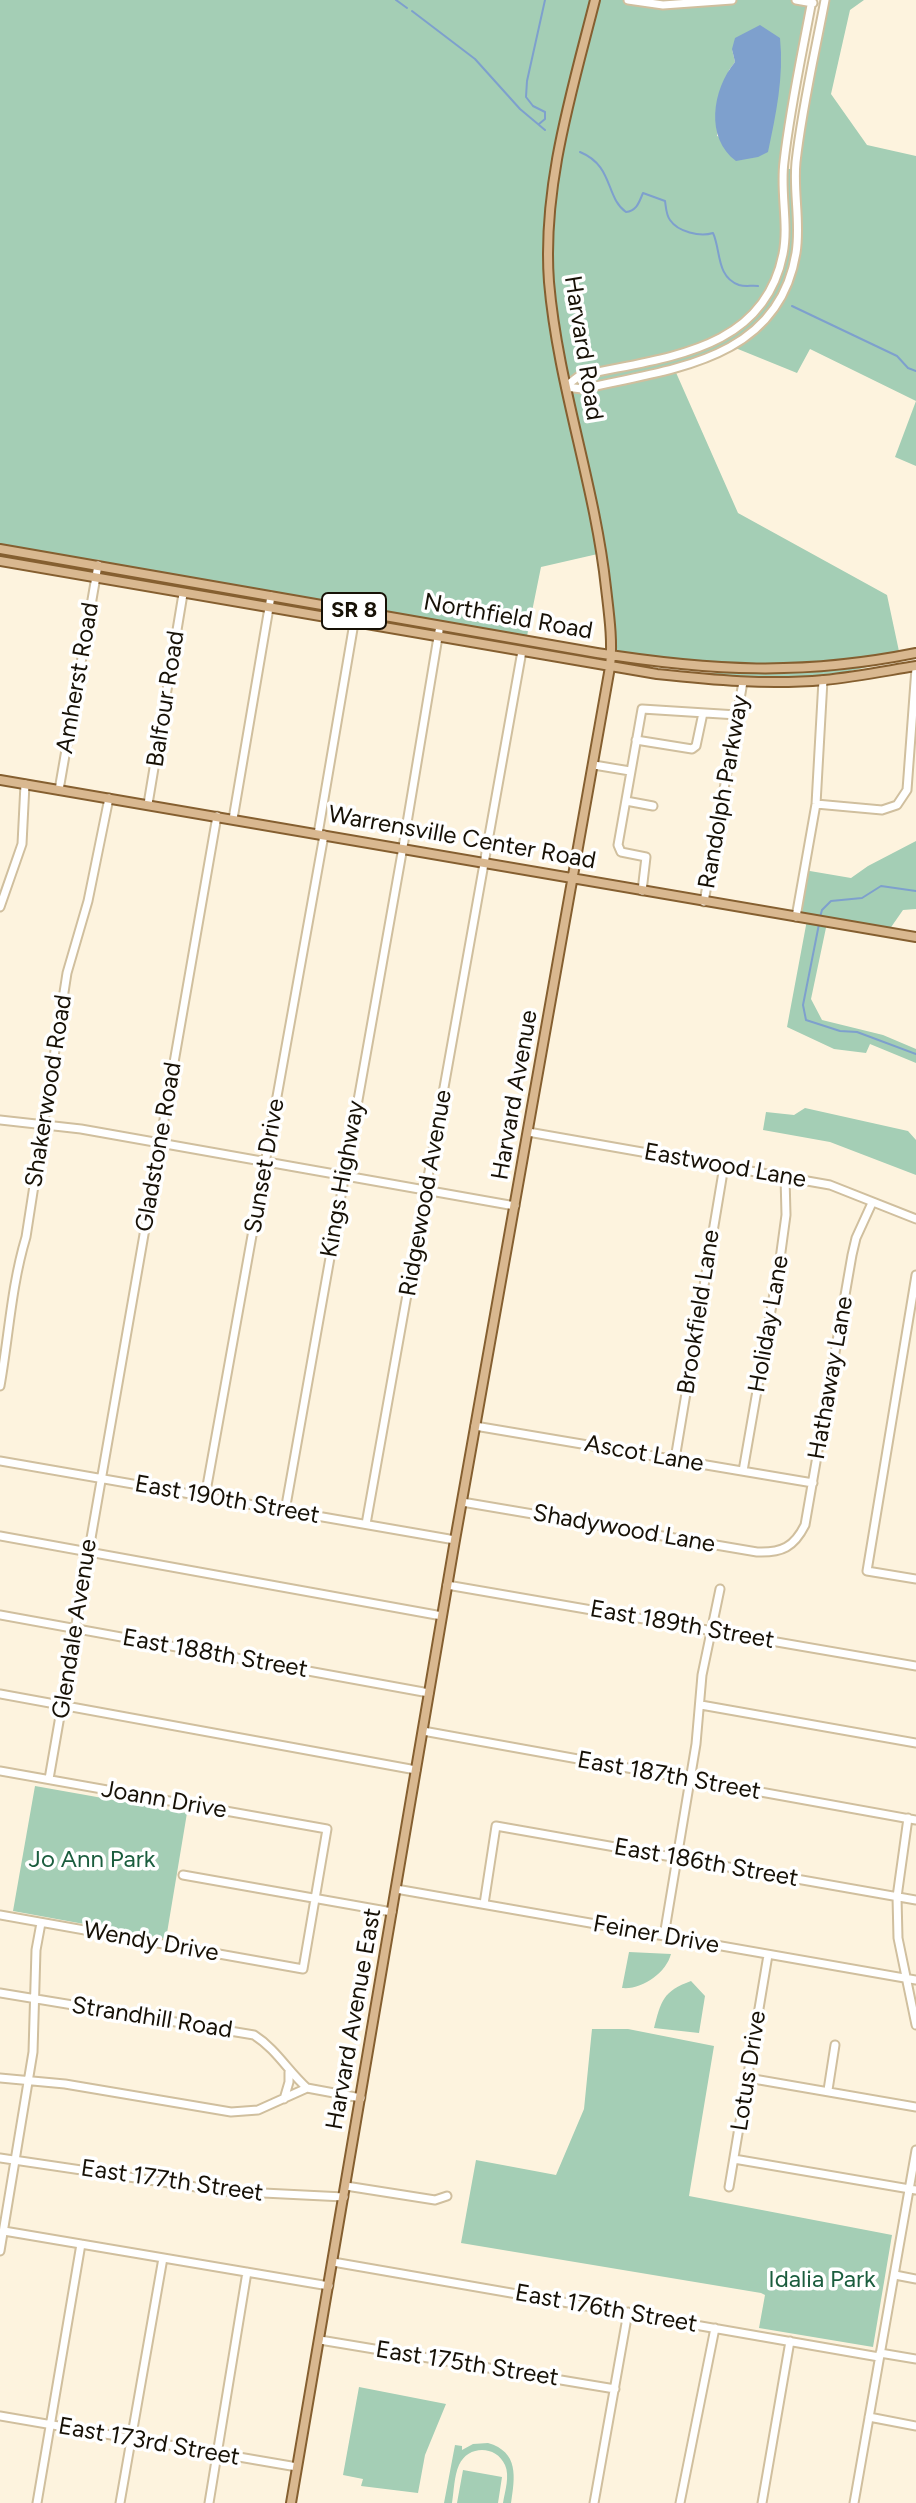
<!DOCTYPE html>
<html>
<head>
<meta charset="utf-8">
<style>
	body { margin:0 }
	canvas { display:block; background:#fdf3de }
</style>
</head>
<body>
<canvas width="916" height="2503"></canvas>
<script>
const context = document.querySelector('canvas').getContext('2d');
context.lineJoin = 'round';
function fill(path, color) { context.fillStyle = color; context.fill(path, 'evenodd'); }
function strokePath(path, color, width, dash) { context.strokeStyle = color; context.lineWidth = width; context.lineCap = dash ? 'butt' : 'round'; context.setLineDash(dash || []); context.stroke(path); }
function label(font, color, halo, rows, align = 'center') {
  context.font = font + ' Figtree,sans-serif'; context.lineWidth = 7; context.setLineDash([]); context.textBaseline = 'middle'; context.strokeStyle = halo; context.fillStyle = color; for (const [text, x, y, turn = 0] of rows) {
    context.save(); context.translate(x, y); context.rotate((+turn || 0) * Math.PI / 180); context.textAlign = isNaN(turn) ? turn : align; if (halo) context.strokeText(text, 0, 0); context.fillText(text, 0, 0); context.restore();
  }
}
const green = new Path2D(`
	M0,0h628l35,5 69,-5h80l-28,168 11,2 30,-170h39l-14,10 -19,84 36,51 49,11v310l-21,-9 21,-56 -106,-52 -13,24 -64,-26 -59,21 64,145 149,82 13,61 -127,14 -162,-15 -9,-102 -61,14 -15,74 -96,-14 1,4 -2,1 -153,-27 3,-4 142,24 2,-7 -423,-73zM732,49l36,103 -51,-16 12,-66 6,-8z
	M104,571l157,27 1,3 -3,2 -156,-28z
	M901,660c-9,4 -20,3 -30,6 -79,22 -167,12 -247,-1l64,8h89l68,-5z
	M916,841v68l-13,1 -16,23 -60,-10 -16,76 11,21 61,15 33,14v14l-46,-19 -4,9 -32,-4 -47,-22 20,-107 -11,-3 8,-47 47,8 17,-12z
	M805,1108l103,23 8,9v35l-86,-33 -67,-12 3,-18 28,3z
	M35,1786l152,27 -21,126 -153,-28z
	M629,1952l42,2c-5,19 -29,36 -49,34z
	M691,1981l14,15 -6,37 -45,-5c7,-27 9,-37 37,-47z
	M592,2029h36l86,17 -25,150 203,39 -19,112 -114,-19 6,-33 -4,-2 -300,-50 15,-83 80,15 28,-66z
	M359,2387l87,17 -21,51 -7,38 -57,-7 2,-7 -20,-4z
	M488,2443c31,9 27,34 23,60h-8c2,-12 7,-27 2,-38 -9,-20 -37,-20 -46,0 -5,11 -5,26 -7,38h-8l11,-58 7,1v4l11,-6z
	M463,2470l39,7 -4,26h-41z`);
const water = new Path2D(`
	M760,25l20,13c4,39 -4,76 -12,114l-10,5 -22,4c-31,-23 -24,-71 -1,-99l-3,-13 3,-11z`);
const stream = new Path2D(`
	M396,0l11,8
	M412,11l63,48 45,50 25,21
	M539,124l6,-5v-7l-12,-6 -7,-9 1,-16 18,-81
	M580,152c34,14 25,45 46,60 11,-1 13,-10 17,-19l22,8c1,6 1,14 5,19 8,12 30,17 43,13 8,17 3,44 26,52 7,2 13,0 19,1
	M792,306l105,50 11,12 8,3
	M820,917l2,-7 9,-9 31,-3 19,-12 35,5
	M819,924l-16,81 3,15 34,11 17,1 59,22`);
const minor = new Path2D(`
	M628,0l35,5 69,-5
	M796,0l17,3
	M566,386l13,-10c82,-19 184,-22 204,-122 6,-30 -3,-62 1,-92 6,-54 18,-108 28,-162
	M566,387l16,2c87,-20 196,-27 214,-136 5,-30 -3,-61 0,-91 6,-54 19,-109 29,-162
	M636,740l56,9 4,-3 7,-33
	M594,765l36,6
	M59,790l39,-225
	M626,801l27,5
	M148,804l35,-210
	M816,804l66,6 15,-5 10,-15 9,-122
	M233,819l38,-223
	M318,834l36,-211
	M642,891l4,-34 -25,-5 -3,-7 24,-136 95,6
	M704,902l39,-220
	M0,907l22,-63 3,-60
	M796,917l20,-113 7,-124
	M0,1120l81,9 434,77
	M528,1132l302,53 86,34
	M916,1275l-49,296 49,8
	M0,1386c9,-50 11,-99 26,-149l41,-264 21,-72 21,-103
	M475,1426l338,57
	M675,1459l49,-293
	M0,1461l455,79
	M743,1471l37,-212 6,-44 -1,-39
	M205,1497l119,-662
	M462,1502l295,50c25,1 37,-5 48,-27l47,-270 4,-17 16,-35
	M285,1511l118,-664 36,-216
	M366,1524l156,-873
	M0,1536l442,80
	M447,1585l469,81
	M0,1615l429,78
	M0,1694l416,76
	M701,1705l215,38
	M423,1731l493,89
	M0,1771l327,58 -24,140 -303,-54
	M49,1779l168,-963
	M908,1818l-11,79 1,41 18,87
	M183,1875l209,37
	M396,1889l520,91
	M484,1904l12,-78 420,74
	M664,1936l32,-192 6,-69 18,-86
	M0,1993l254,42c22,14 34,36 53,53
	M0,2078l65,6 166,28 27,-2 49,-22 54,10
	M748,2078l168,29
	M828,2090l7,-45
	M284,2099l5,-17v-10
	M0,2158l223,33 121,6
	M734,2159l182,31
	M346,2186l89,14 12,-4
	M729,2187l39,-232
	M4,2231l325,55
	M0,2251l33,-199 3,-102 5,-27
	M333,2262l546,95
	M895,2275l21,4
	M320,2340l295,49
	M880,2353l36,6
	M0,2416l297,51
	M869,2417l47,9
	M37,2503l44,-259
	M120,2503l43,-245
	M209,2503l38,-231
	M594,2503l34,-191
	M680,2503l35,-175
	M762,2503l28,-162
	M854,2503l62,-353`);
const major = new Path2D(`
	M0,549l597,104c114,18 205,23 319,0
	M0,561l657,113c56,6 111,11 167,6 31,-3 61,-9 92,-14
	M0,780l916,157
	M291,2503l164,-963 155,-873c3,-26 -1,-53 -4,-79 -11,-103 -48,-202 -57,-306 -7,-95 23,-191 46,-282`);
const shields = [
	[354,611,64]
];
const shieldNames = [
	["SR 8",354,611]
];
const streetNames = [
	["Harvard Road",583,348,81],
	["Northfield Road",508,617,10],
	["Amherst Road",78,678,-80],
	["Balfour Road",166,699,-81],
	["Randolph Parkway",724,792,-80],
	["Warrensville Center Road",462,838,10],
	["Shakerwood Road",49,1091,-81],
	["Harvard Avenue",515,1095,-80],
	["Gladstone Road",159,1147,-80],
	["Sunset Drive",265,1166,-80],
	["Eastwood Lane",725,1166,10],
	["Kings Highway",343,1179,-80],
	["Ridgewood Avenue",426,1193,-80],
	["Brookfield Lane",699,1312,-81],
	["Holiday Lane",769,1324,-80],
	["Hathaway Lane",831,1378,-80],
	["Ascot Lane",644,1454,10],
	["East 190th Street",227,1500,10],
	["Shadywood Lane",624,1529,10],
	["East 189th Street",682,1625,10],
	["Glendale Avenue",75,1629,-81],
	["East 188th Street",215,1654,10],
	["East 187th Street",669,1776,10],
	["Joann Drive",164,1800,10],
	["East 186th Street",706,1863,10],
	["Feiner Drive",656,1935,10],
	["Wendy Drive",151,1942,10],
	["Strandhill Road",152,2018,9],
	["Harvard Avenue East",354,2019,-80],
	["Lotus Drive",749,2071,-81],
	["East 177th Street",172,2181,8],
	["East 176th Street",606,2309,10],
	["East 175th Street",467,2364,9],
	["East 173rd Street",149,2442,10]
];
const parkNames = [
	["Jo Ann Park",92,1860],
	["Idalia Park",822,2280]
];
fill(green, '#a4ceb5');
fill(water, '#7ea0cd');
strokePath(stream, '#7ea0cd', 2);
strokePath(minor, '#d0bf9e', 11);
strokePath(major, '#855f30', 12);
strokePath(minor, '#fff', 7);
strokePath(major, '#d9b890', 8);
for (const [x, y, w] of shields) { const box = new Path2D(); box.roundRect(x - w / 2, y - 18, w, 36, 6); context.fillStyle = '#fff'; context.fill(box); strokePath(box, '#171106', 2); }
label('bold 22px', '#171106', null, shieldNames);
label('24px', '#171106', '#fff', streetNames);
label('24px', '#1b5d3e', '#fff', parkNames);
</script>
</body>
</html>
